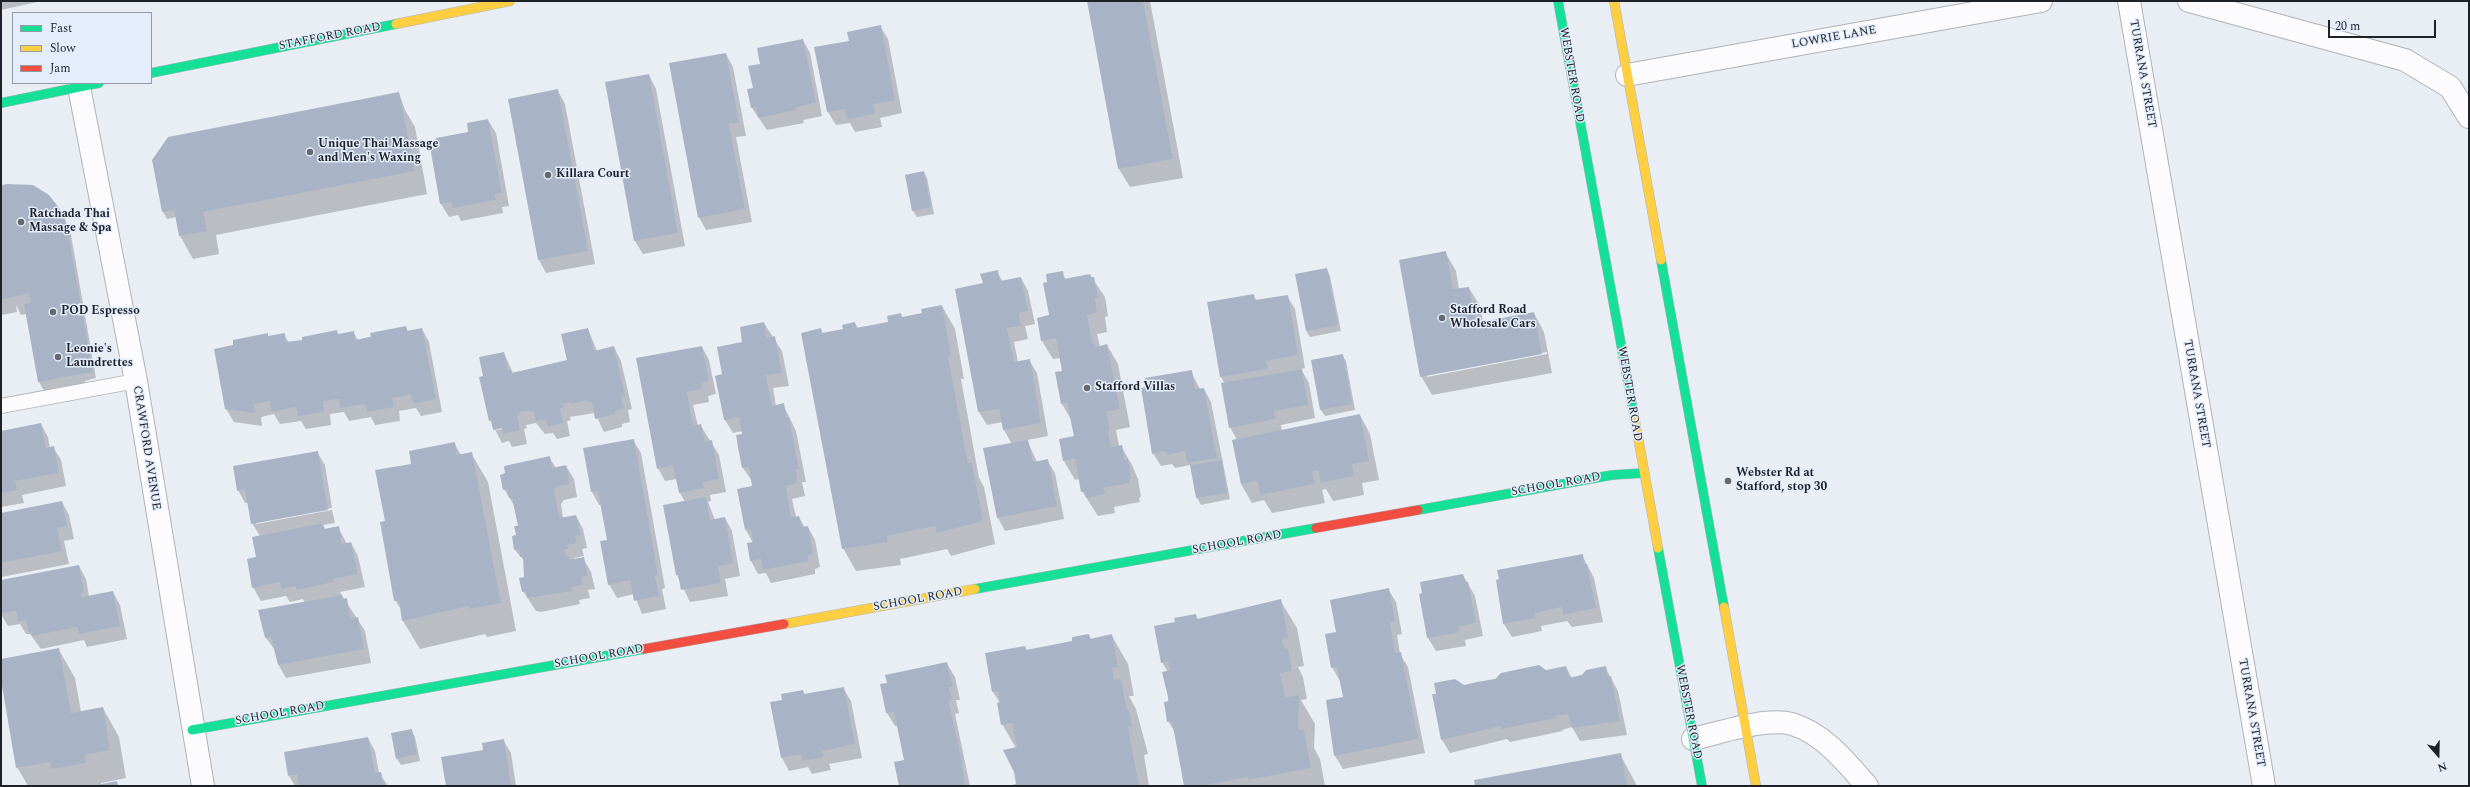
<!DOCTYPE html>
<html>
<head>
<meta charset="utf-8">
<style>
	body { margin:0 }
	#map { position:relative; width:2470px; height:787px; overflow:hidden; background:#e9eef5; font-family:Spectral,serif }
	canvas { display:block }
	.frame { position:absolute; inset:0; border:2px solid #1e2126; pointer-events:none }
	.legend { position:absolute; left:12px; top:12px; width:140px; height:72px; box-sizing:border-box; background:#e3edfb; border:1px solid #949ba6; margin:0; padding:5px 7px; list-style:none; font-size:12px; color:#1e2126 }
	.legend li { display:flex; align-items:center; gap:8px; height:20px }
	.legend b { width:20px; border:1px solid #949ba6 }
	.north { position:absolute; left:2418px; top:735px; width:40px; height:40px; -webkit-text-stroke:3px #e3edfb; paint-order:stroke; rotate:160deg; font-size:11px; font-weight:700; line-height:16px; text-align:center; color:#1e2126 }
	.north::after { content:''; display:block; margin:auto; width:14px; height:18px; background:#1e2126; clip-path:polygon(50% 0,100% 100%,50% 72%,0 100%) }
	.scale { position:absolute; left:2328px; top:20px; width:108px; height:18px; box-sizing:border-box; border:2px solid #1e2126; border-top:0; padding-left:5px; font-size:12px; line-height:14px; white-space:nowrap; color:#1e2126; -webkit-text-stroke:3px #e3edfb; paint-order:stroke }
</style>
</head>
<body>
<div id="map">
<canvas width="2470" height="787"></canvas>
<div class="frame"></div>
<ul class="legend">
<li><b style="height:5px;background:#16e098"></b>Fast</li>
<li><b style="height:5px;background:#ffcf43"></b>Slow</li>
<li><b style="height:5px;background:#f24e42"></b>Jam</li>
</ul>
<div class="north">N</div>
<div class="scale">20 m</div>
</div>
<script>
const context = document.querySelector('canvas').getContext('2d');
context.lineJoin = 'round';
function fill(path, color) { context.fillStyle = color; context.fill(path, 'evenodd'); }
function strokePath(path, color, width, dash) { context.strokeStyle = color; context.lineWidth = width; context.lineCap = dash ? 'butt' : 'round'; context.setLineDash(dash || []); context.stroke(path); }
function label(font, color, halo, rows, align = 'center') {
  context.font = font + ' Spectral,serif'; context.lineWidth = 3; context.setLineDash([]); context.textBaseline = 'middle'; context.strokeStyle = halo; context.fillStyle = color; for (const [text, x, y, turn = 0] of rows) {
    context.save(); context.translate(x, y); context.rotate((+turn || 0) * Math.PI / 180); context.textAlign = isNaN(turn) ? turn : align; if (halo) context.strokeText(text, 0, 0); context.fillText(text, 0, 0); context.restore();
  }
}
const shadow = new Path2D(`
	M1,1h41l-41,9z
	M1088,1h62l33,177 -53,9 -11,-18z
	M880,26l8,13 14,74 -22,5 2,9 -27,5 -5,-9 -14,2 -8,-13 -13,-64 35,-7z
	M803,40l7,13 12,63 -19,4 1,3 -37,7 -15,-22 2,-19 8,-24z
	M726,54l7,13 13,69 -10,1 16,85 -46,8 -7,-13z
	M649,75l7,14 29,157 -42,8 -8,-13 -29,-158z
	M558,91l7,13 30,160 -49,9 -7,-13 -30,-160z
	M399,93l6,17 10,17 12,67 -211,41 3,19 -26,5 -13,-23 -4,-19 -9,2 -4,-7 -10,-52z
	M488,120l8,13 13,73 -7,1 1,6 -42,8 -3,-6 -9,2 -8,-13 29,-71z
	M924,172l3,6 7,36 -17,3 -4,-6z
	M1,186l58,23 5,7 7,19 25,143 -11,3 2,13 -37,7 -11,-19 -13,-68 -5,1 -5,-10 1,7 -16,3z
	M1445,252l11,19 3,18 10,-1 11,18 3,17 51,-10 10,19 8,41 -120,22 -11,-19zM1547,352v2l-120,23v-3z
	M1327,269l3,7 11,55 -31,6 -4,-6z
	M997,272l6,10 18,-4 7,13 7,33 -10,2 3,13 -14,3 4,20 11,-2 8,13 11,63 -21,4 10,22 10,-2 8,13 9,46 -59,12 -7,-13 14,-74 -8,-14 -1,-8 -16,3 -8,-13 -23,-123 28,-5z
	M1062,272l4,8 24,-5 15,22 3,19 -3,1 2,15 -10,2 3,13 7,-2 11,19 12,63 -14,3 3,16h2l11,19 6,14 3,18 -2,1 1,4 -26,5 1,6 -17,3 -16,-25 -2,-12 -5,1 -11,-19 -4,-21 15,-3 -3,-16 -10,-17 1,-32 -3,-14 -7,1 -11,-18 8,-25 -2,-33z
	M1253,295l4,6 30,-5 8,13 10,59 -4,1 8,14 6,35 -34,7 1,6 78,-16 10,19 9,46 -17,3 2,12 -31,6 -7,-12 -4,1 3,13 -53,10 -8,-13 -12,3 -11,-19 -4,-44 -7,-13 -5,-43 -4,-7 -13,-74z
	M942,306l13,23 9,50h-3l18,99 5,9 11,57 -44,12 -4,-7 -47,10 1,6 -45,6 -13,-23 -22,-219 2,5 21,-4 11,-7 3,5 32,-5 34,-9z
	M764,323l18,28 7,35 -16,2 3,18 7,-2 13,27 10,51h-4l3,14 -13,3 4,18h3l6,11 3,-1 7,13 5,27 -5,2v5l-44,9 -5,-10 -8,1 -7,-13 -3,-17 5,-1 -7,-13 7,-43 -1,-6 -9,-13 -3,-15 3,-22 -10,2 -8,-13 -2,-45 21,-32z
	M406,327l2,4 14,-2 7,13 13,70 -21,4 -5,-8 -17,3 1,10 -25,4 -4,-8 -22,4 -5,-9 -14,2 1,11 -25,4 -5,-8 -21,3 -6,-10 -13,3 1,9 -28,-4 -8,-13 9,-63 32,-12 2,3 15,-2 5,8 64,-11 5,8z
	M588,329l9,22 17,-4 7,14 11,48 -4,1 2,12 -8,2v3l-18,5 -9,-19 -25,4 1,3 -4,1 3,15 -13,3 -4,-6 -8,1 -9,-11 -10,2 1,3 -3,1 3,15 -15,3 -3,-6 -7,2 -12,-23 -6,-44 20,-23 9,20 55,-12zM507,426v2l-11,2v-2z
	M702,347l7,13 7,34 -8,2 1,6 -16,3 5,21h3l18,29 7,37 -16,3 1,6 -3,1 7,18 10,-2 7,13 8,45 -15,3 3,17 -38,6 -13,-27 8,-73 -5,-9 -3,-14 -12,2 -7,-13z
	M1342,355l4,6 9,49 -30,6 -4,-6z
	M1191,372l9,17h4l7,13 19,97 -29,6 -4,-7 -7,-33 -15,3 -3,-4 -11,2 -8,-13z
	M41,424l7,13 2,11 3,-1 8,13 5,26 -44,9 2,8 -23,4v-75z
	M633,440l8,13 24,135 -3,1 4,20 -24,5 -8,-20 -17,4 -8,-14 -1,-43 -7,-36h-2l-7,-13z
	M454,443l7,12 10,-2 17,29 28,149 -29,6 -2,-3 -65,15 -17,-28 -1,-10 -7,-11 -9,-78z
	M317,452l8,13 7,43 -76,14v2l76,-14 3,13 -12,2 3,5 12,-3 9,17 4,-1 7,13 7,31 -25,5 25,39 6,32 -85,15 -8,-14 -3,-14 -9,-12 39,-35 -2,-4 -13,3 -4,-6 -25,5 -8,-14 7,-51 -8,-13 -4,-20h-3l-7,-13z
	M549,457l7,11 10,-2 8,13 3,18 -13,3 -3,4 2,13 13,-1 7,13 4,19 -5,1 2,7 -10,2v2l9,-2 8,14 4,17 -7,1 2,8 -11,2 1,4 -39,8 -5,-1 -13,-20 2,-29 -10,-12 4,-23 -4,-20 -11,-18z
	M62,502l7,13 5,24 -10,2 5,23 -68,13v-63z
	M1582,555l12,23 9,44 -31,5 -5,-6 -26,5 1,5 -30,6 -8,-13 -7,-43z
	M79,566l7,13 3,17 24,-4 7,13 7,34 -40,8 -3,-7 -43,9 -11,-15h-4l-6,-10 -12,2 -7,-12v-33z
	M1463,575l12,21 8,40 -18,4 1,6 -30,5 -8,-13z
	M1388,589l8,13 6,32 -5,1 3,19 8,13 17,86 -82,16 -8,-13 9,-59 -4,-16 -8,-14z
	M1280,600l17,28 7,38 -6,1 5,10 4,22 -6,1 14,24 -1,24 6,11 5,27h-140l-9,-52 -8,-13v-49l-6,-10 14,-39 19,-8 3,5z
	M1089,635l2,4 21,-3 16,28 6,32h-5l7,13 12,45 -4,1 5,31h-139l7,-1 -1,-37 -14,-24 -2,-21 -7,-11 32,-45 2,4 46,-9z
	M59,650l16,28 6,34 22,-4 16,29 7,41 -25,5v2l16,-2 2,3h-91l-11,-19 -16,-93v-14z
	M947,664l8,13 5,23h-4l3,13 -4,1 15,72h-71l7,-25 -8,-35h-3l-8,-13 -6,-28z
	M1566,667l6,11 33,-11 13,24 9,44 -47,6 -8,-14 -10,3 1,1 -53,11 -3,-3 -57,14 -8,-13 22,-54z
	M843,688l8,13 11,57 -33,6 2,6 -19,4 -4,-7 -19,4 -7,-13 -11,-55 12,-2 20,-10 2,4z
	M411,730l4,7 5,24 -19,4 -4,-6z
	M368,738l7,13 4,22 9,13h-93l-6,-10z
	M503,740l8,13 5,33h-69z
	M1620,754l17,32h-161z`);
const building = new Path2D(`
	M1087,1h56l30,158 -55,10z
	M881,25l14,75 -22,4 2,10 -28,5 -2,-10 -18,3 -13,-65 35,-6 -2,-9z
	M803,39l13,64 -20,4 1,3 -39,8 -2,-11 -5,1 -4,-19 6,-1 -5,-22 12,-2 -3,-16z
	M726,53l13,70 -10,1 16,85 -47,9 -29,-155z
	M649,74l29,159 -44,8 -29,-159z
	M558,89l30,162 -50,9 -30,-161z
	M399,92l16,79 -212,41 4,19 -28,5 -5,-26 -12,2 -10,-52 16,-23z
	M488,119l14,74 -7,1 1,6 -43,8 -2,-6 -11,2 -10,-57 6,-9 32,-6 -1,-9z
	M924,171l7,36 -19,4 -7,-36z
	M8,184l25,1 16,10 11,14 7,18 26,145 -55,10 -14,-78 7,-2 -2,-9 -28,7v-115z
	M1446,251l7,38 16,-2 7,36 58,-11 8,42 -122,23 -21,-117z
	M1327,268l11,57 -32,6 -11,-57z
	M998,270l2,11 21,-4 7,34 -9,2 2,13 -14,2 7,34 16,-3 11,64 -38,7 -4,-21 -21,3 -23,-123 28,-6 -3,-9z
	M1063,271l1,8 26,-5 1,3h3l4,21h-3l2,15 -10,2 3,15 3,14 2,-1 1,4 11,-3 13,65 -14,3 4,19h-2l3,16 11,-2 3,15 3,-1 3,20h-2l1,4 -26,5 1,6 -19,4 -1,-7 -4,1 -6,-33 -12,2 -4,-22 15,-3 -7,-33 -6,1 -6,-32 7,-1 -6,-33 -15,3 -4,-23 12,-3 -6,-32 4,-1 -1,-8z
	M1254,294l1,6 33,-5 10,60 -32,6 2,8 -48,8 -13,-75z
	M942,305l9,51h-3l20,107h4l11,58 -46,12 -2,-7 -48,10 1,6 -46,7 -41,-216 20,-5 1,5 21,-4 -1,-4 13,-3 1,6 32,-6 -1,-6 14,-3 1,4 20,-4 -1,-4z
	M764,322l3,16 8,-2 7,37 -16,2 6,31 12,-3 2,14h3l10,52h-3l2,14 -12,3 5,31 8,-1 3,11 6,-1 5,28 -5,2 1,5 -46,9 -2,-11 -11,2 -3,-18 6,-1 -2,-13 -6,1 -8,-41 15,-3 -3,-19 -7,1 -3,-15 -3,-18 6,-1 -3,-17 -15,3 -9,-44 7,-2 -5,-27 25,-5 -2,-15z
	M406,326l1,5 15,-3 14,71 -23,5 -2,-9 -19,3 2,9 -27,5 -2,-8 -25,4 -1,-9 -16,2 1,11 -26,4 -2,-9 -25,5 -1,-11 -16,3 1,9 -30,-4 -11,-60 19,-4v-5l35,-7v3l17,-3 1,9 16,-2v-3l35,-7 1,4 16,-3 1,9 16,-3 -1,-4z
	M588,328l6,23 20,-5 11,50 -4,1 3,12 -9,2v3l-20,5 -3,-17 -3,1 -2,-3 -16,4v-2l-8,2 1,3 -4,1 3,15 -15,4 -2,-7 -10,1 -3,-10 -4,1v-2l-10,2 1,3 -3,1 3,14 -17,4 -1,-6 -9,2 -2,-10 -2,1 -10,-44 4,-1 -4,-19 25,-5 4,18h3l1,3 55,-13 -6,-26z
	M702,346l7,35 -8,2 2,6 -16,3 6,34 8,-2 4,18 7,-2 7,39 -16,3 1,6 -25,5 -6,-28 -16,4 -21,-111z
	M1343,354l9,50 -32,6 -9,-50z
	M1302,369l6,36 -34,6 1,8 -46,9 -8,-45z
	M1192,370l3,19 9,-1 13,70 -30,5 -2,-12 -19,4 -1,-4 -13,3 -11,-66 5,-1 -1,-9z
	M1360,414l9,47 -17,3 2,12 -33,7 -3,-13 -6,2 3,12 -55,11 -3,-14 -16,3 -9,-44z
	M41,423l5,25 8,-2 5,27 -44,8 2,9 -16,3v-62z
	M634,439l24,136 -3,1 4,20 -25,5 -4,-21 -22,5 -8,-44 7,-1 -9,-49 -7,1 -8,-44z
	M1028,440l5,22 15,-3 9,47 -60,12 -14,-70z
	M455,442l2,13 15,-3 29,151 -31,6 -1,-3 -67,15 -3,-21 -5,1 -14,-79 5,-1 -10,-51 36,-6 -2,-13z
	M318,451l10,59 -77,14 -6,-35 -8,2 -4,-25z
	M550,456l2,12 14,-3 4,19 -14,3 -2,3 5,26 2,-1v3l15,-3 5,20 -6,1 2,7 -10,2 1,4 -4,1 2,7 3,-1v4l15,-3 4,19 -7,1 2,8 -11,2 1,4 -46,7 -1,-7 -4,1 -3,-14 5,-1 -1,-21 -3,1 -1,-8 -5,1 -2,-14 4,-1 -2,-9h4l-6,-28h-3l-2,-9 -4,1 -3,-15 5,-2 -1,-7z
	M1222,460l5,33 -31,5 -6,-33z
	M706,497l4,23 15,-3 8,46 -15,3 3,17 -40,7 -3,-15h-2l-13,-70z
	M62,501l5,25 -10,2 5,23 -61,12v-50z
	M323,523l1,6 15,-3 3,18 9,-2 7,32 -25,5 1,3 -38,8v-4l-15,3 -1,-7 -28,6 -5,-29 9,-2 -4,-20z
	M1583,554l1,10h3l9,44 -33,7 -1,-8 -28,6 1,5 -32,6 -7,-44 3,-1 -2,-9z
	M79,565l5,28h-3l1,4 31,-6 7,35 -41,8 -2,-7 -45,9 -1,-4h-3l-2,-12 -8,1 -2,-10 -15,2v-33z
	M1463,574l2,8h3l8,41 -18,4 1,6 -32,5 -8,-44 3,-1 -2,-11z
	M1389,588l6,33 -5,1 5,31 6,-1 17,87 -84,17 -8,-56 17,-3 -6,-30 -6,1 -6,-34 11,-2 -6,-32z
	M342,595v4l5,-1 3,21 8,-2 6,32 -86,16 -7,-28 -6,1 -7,-28z
	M1281,599l7,39 -6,1 2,10 4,-1 4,23 -12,2 5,25 14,-3 -1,35 6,-1 7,39 -63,12v-3l-49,9h-15l-12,-65 -5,1 -3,-20 5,-1 -7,-29 8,-2 -2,-9 -7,2 -7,-37 21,-4 -1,-4 22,-4 1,5z
	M1089,634l1,5 22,-5 6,33 -6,1 2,12 7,-1 6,31h2l3,16 -4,1 11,59h-131l8,-2 -2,-12 -11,-22 14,-3 -5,-24 -11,2 -4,-22 3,-1 -2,-11 -6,1 -7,-39 40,-7 1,4 46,-9v-4z
	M59,648l12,65 32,-6 7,43 -25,5 1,8 -35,6 -1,-7 -34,6 -15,-88v-21z
	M947,662l6,25h-4l3,13h-4l13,57 4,29h-66l-5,-24 10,-2 -10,-48 -8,1 -6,-29 7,-1 -2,-8z
	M1539,665l7,5 20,-4 3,12 13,-3 4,-5 20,-4 2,11 3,-1 9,45 -48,7 -4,-14 -13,2 1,2 -55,11v-3l-60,14 -9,-46h4l-2,-11 21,-4 9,6 13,-3 18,-3 6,-6z
	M844,687l11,57 -33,7 2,6 -21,4 -2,-7 -20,4 -11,-56 12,-2 -1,-6 22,-4 1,4z
	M412,729l5,25 -21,5 -5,-26z
	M368,737l7,36 6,-1 3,14h-85l-2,-12 -9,2 -4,-24z
	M504,739l7,47h-65l-5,-29 42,-7 -1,-7z
	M1621,753l6,33h-152l-1,-6z
	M117,781l1,5h-22v-1z`);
const lane = new Path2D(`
	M1,406l135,-25`);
const street = new Path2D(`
	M2129,1l135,785
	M2189,1l216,59 45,27 19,30
	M1627,75l414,-74
	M79,87l57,294 67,405
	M1693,739c26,-6 73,-22 99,-15 31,9 55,39 75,62`);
const fast = new Path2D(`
	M1558,1l76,414
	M151,73l245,-49
	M1,103l98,-20
	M1661,260l63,347
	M1418,510l194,-35 32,-2
	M1658,548l44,238
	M975,589l341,-61
	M192,730l452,-81`);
const slow = new Path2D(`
	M1614,1l47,259
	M396,24l114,-23
	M1634,415l24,133
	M1724,607l32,179
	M784,624l191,-35`);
const jam = new Path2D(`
	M1316,528l102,-18
	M644,649l140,-25`);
const markers = [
	[310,152,4,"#65696e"],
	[548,175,4,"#65696e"],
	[21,222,4,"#65696e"],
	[53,312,4,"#65696e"],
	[1442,318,4,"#65696e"],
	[58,357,4,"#65696e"],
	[1087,388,4,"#65696e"],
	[1728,481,4,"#65696e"]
];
const streetNames = [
	["STAFFORD ROAD",330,37,-11],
	["LOWRIE LANE",1834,38,-10],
	["TURRANA STREET",2142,74,80],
	["WEBSTER ROAD",1571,75,80],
	["WEBSTER ROAD",1629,394,80],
	["TURRANA STREET",2196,394,80],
	["CRAWFORD AVENUE",146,448,81],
	["SCHOOL ROAD",1556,485,-10],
	["SCHOOL ROAD",1237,543,-10],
	["SCHOOL ROAD",918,600,-10],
	["SCHOOL ROAD",599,657,-10],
	["WEBSTER ROAD",1688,712,79],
	["TURRANA STREET",2251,713,80],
	["SCHOOL ROAD",280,714,-10]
];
const poiNames = [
	["Unique Thai Massage",318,145],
	["and Men's Waxing",318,159],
	["Killara Court",556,175],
	["Ratchada Thai",29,215],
	["Massage & Spa",29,229],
	["Stafford Road",1450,311],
	["Wholesale Cars",1450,325],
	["POD Espresso",61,312],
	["Leonie's",66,350],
	["Laundrettes",66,364],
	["Stafford Villas",1095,388],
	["Webster Rd at",1736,474],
	["Stafford, stop 30",1736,488]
];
fill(shadow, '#0003');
fill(building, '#a8b4c6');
strokePath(lane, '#afb3b8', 16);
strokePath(street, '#afb3b8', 24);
strokePath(fast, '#afb3b8', 10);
strokePath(slow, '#afb3b8', 10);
strokePath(jam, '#afb3b8', 10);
strokePath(lane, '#fcfcfe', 14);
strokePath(street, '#fcfcfe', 22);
strokePath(fast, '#16e098', 9);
strokePath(slow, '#ffcf43', 9);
strokePath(jam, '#f24e42', 9);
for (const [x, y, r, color] of markers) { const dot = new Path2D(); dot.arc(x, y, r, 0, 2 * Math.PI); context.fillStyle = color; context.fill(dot); strokePath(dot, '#e3edfb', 1.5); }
label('12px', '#1e2126', '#e3edfb', streetNames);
label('bold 12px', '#1e2126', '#e3edfb', poiNames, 'left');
</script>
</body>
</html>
